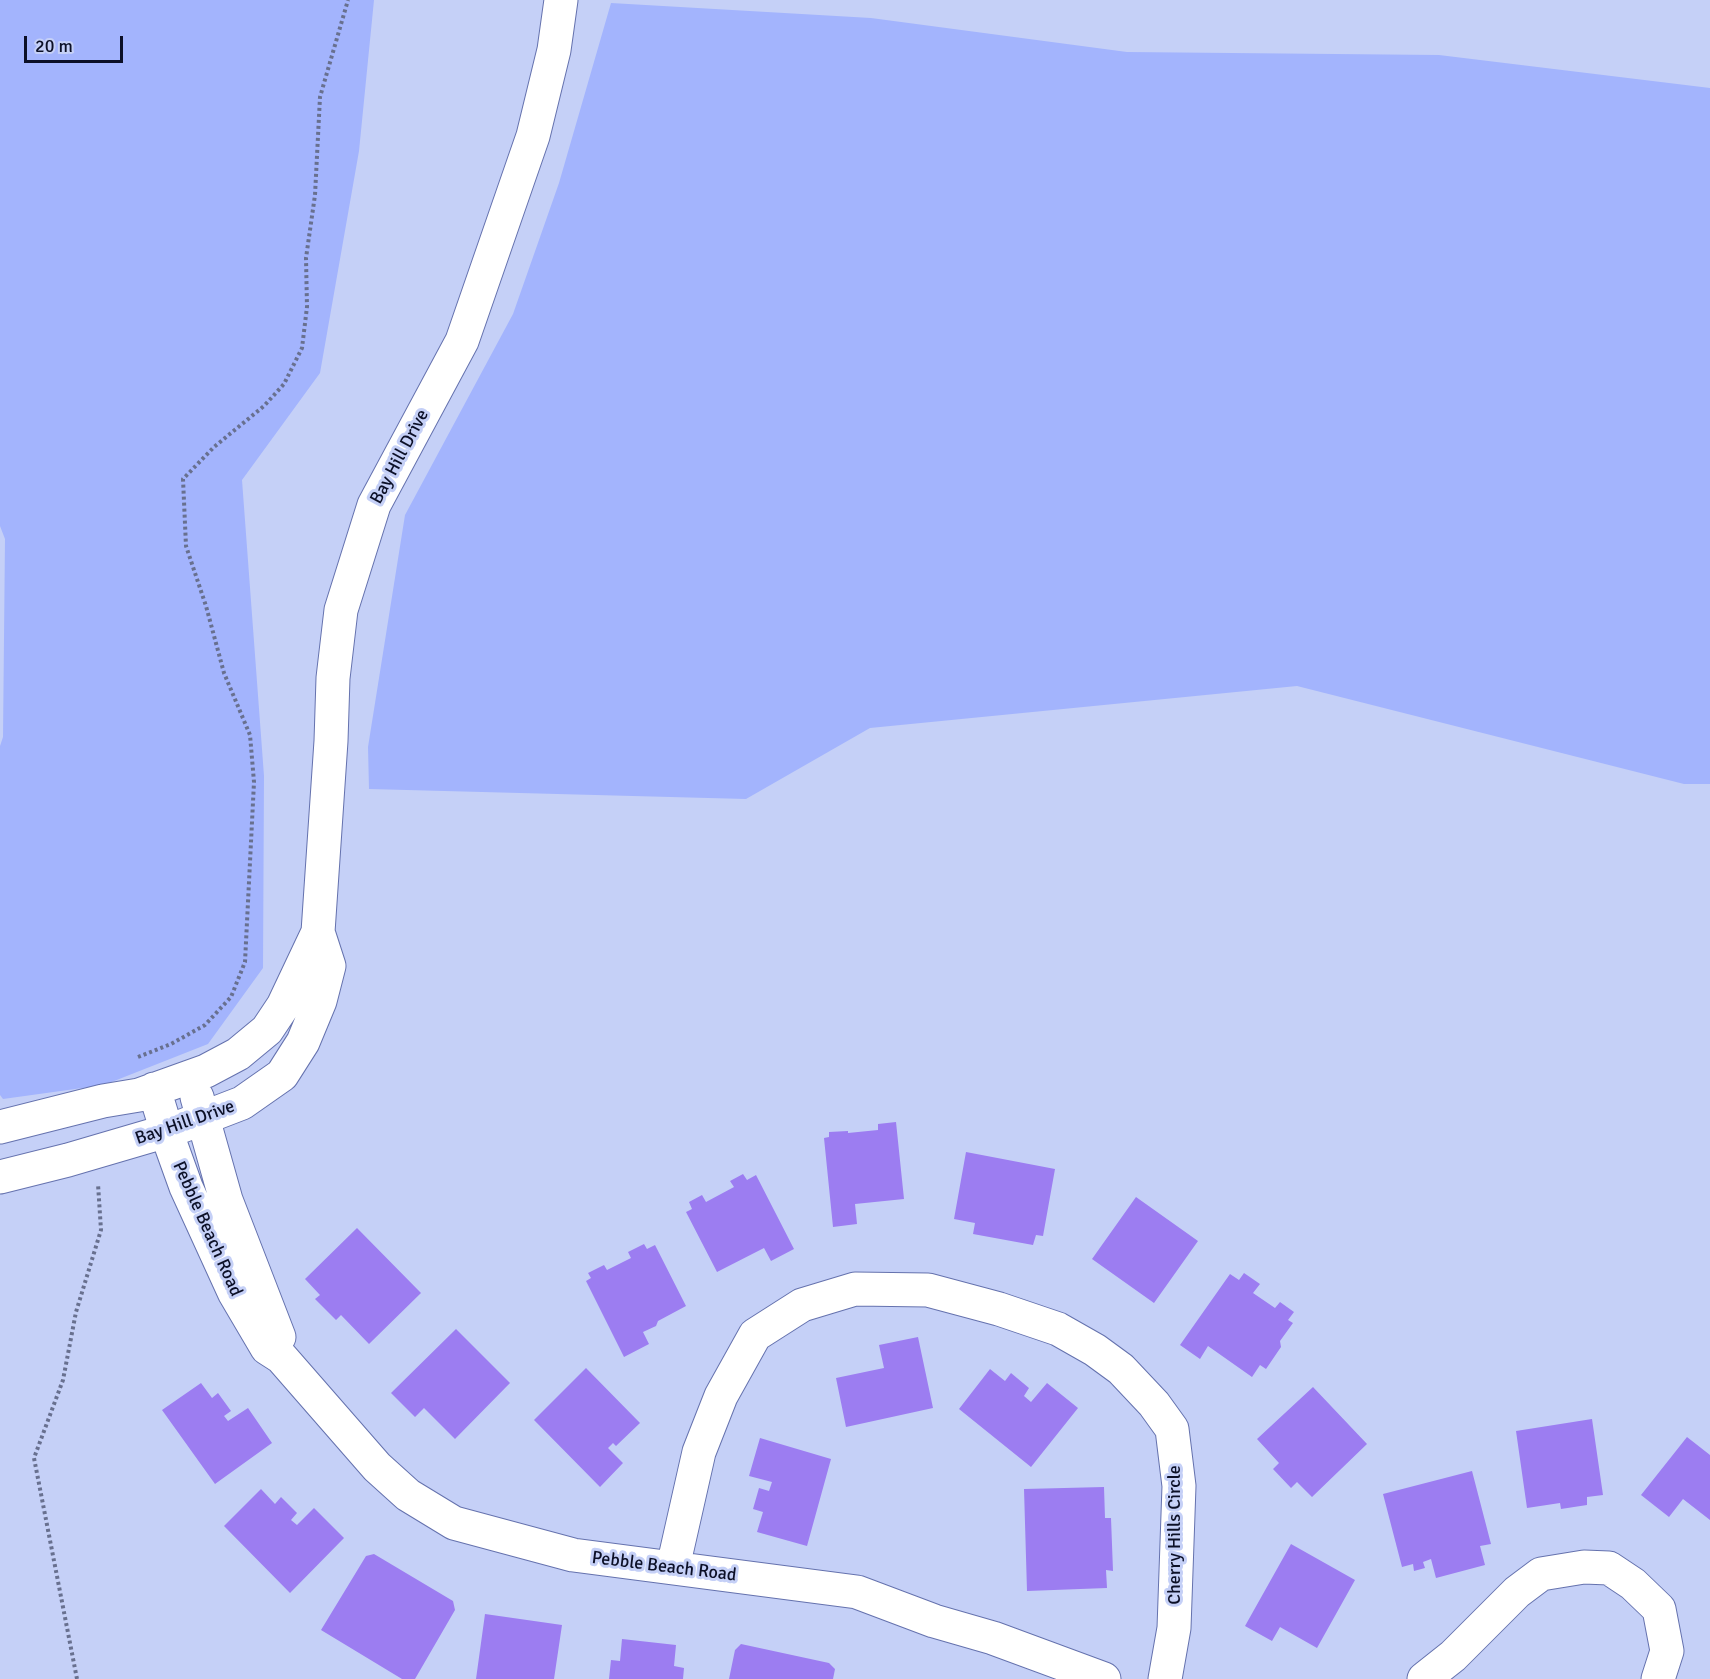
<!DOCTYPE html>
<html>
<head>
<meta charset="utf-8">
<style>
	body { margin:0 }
	#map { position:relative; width:1710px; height:1679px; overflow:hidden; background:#c5d0f7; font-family:Signika,sans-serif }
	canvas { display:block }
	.scale { position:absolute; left:24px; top:36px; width:99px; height:27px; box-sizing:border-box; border:3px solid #0c1027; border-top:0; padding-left:8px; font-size:18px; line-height:21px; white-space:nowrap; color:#0c1027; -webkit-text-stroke:4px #c5d0f7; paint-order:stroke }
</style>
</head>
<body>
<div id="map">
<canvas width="1710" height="1679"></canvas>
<div class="scale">20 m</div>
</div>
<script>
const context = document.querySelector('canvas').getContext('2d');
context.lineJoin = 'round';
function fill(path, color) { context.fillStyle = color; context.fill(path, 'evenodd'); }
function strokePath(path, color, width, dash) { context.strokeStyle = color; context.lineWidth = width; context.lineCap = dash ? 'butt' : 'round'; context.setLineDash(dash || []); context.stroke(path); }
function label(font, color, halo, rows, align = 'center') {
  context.font = font + ' Signika,sans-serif'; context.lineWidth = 6; context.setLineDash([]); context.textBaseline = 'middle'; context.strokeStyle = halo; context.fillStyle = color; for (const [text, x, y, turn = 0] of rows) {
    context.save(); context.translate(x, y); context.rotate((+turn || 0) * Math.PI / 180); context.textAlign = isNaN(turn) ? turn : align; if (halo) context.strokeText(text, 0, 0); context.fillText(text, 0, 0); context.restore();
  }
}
const green = new Path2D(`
	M0,0h374l-15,151 -39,222 -78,107 22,296 -1,192 -55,76 -104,41 -101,14 -3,-4v-349l3,-9 2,-198 -5,-13z
	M611,3l260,15 256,34 312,3 271,33v696h-26l-387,-98 -427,42 -124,71 -377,-10 -1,-42 37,-232 108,-201 46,-131z`);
const building = new Path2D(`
	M896,1122l8,77 -49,5 2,20 -24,3 -9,-89 5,-1v-5l19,-1v2l30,-3v-6z
	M966,1152l89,17 -12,67 -7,-1 -3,10 -60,-11 2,-11 -21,-4z
	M743,1174l4,6 9,-5 38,74 -23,12 -7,-13 -47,24 -31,-60 6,-3 -3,-7 13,-7 4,7 28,-15 -4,-6z
	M1136,1197l62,44 -44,62 -62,-44z
	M357,1228l64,65 -52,51 -28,-29 -5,5 -21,-21 5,-4 -15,-16z
	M644,1244l3,5 8,-4 31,61 -28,15 -2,5 -13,6 6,12 -25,13 -38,-76 5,-3 -3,-5 16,-8 3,5 24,-12 -3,-6z
	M1244,1273l16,11 -7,9 22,15 5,-6 14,10 -6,8 5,3 -13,18 1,6 -15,22 -6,-4 -8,12 -44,-31 -8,13 -20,-14 50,-71 9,6z
	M456,1329l54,54 -55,56 -31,-31 -9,9 -24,-24z
	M918,1337l15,71 -87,19 -10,-49 48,-10 -5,-23z
	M586,1368l54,55 -24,23 -3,-3 -5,5 15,15 -23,24 -66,-67z
	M990,1369l15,12 6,-8 18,15 -5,8 7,6 16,-19 31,25 -47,59 -72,-58z
	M201,1383l11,15 6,-5 13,18 -7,5 4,5 20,-13 24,35 -57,41 -53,-74z
	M1313,1387l54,57 -55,53 -15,-15 -6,6 -18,-19 6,-6 -22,-24z
	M1592,1419l11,76 -16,2v8l-26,4 -1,-6 -33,5 -11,-77z
	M1687,1437l23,18v65l-27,-21 -14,18 -28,-22z
	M760,1438l71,21 -24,87 -50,-14 6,-20 -10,-3 6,-21 10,3 3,-9 -23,-6z
	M1472,1471l19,73 -11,2 5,19 -49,13 -5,-19 -8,3 2,6 -11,3 -1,-7 -11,3 -19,-73z
	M1104,1487l1,31h6l2,53 -7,-1 1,18 -80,3 -3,-102z
	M261,1489l14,15 6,-7 16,16 -6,7 6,5 17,-17 30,30 -54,55 -66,-67z
	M1291,1544l64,36 -38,68 -37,-21 -8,14 -27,-15z
	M374,1554l79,47 2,9 -40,69h-13l-81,-49 45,-74z
	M485,1614l77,11 -8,54h-78z
	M622,1639l54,6 -2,21 10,2 -1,11h-74l2,-19 9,1z
	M741,1644l88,19 6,6 -2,10h-104l6,-29z`);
const path = new Path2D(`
	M138,1057l33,-13 34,-19 26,-28 14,-35 9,-180 -4,-47 -26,-62 -18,-67 -20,-60 -3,-67 31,-32 50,-41 20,-22 18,-36 5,-41 -1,-49 9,-63 5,-98 28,-97
	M77,1679l-43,-221 29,-78 13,-68 25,-82 -3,-46`);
const street = new Path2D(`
	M154,1089l18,59 14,39 48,105 33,56 14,9 96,110 31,28 46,28 119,32 284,37 77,29 59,17 111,41
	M197,1097l29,103 53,137
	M0,1127l103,-26 36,-6 67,-24 32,-17 29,-24 16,-24 35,-74 13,-191 2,-63 8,-68 33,-105 88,-164 71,-205 21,-86 7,-50
	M0,1177l68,-17 109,-32 65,-25 40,-28 21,-33 17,-41 9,-35 -11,-34
	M673,1567l26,-115 22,-56 34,-61 47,-30 53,-16 73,1 71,19 59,20 37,21 26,19 33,35 18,25 7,57 -5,142 -9,51
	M1424,1679l29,-23 64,-64 24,-18 43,-7 25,1 24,16 26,25 8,42 -9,28`);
const streetNames = [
	["Bay Hill Drive",400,457,-62],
	["Bay Hill Drive",185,1123,-19],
	["Pebble Beach Road",207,1229,66],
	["Cherry Hills Circle",1175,1535,-90],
	["Pebble Beach Road",664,1567,7]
];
fill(green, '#a3b4fd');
fill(building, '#9c7df1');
strokePath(street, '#6572ae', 35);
strokePath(path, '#68708f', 4, [3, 3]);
strokePath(street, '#fff', 33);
label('18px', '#0c1027', '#c5d0f7', streetNames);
</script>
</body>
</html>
